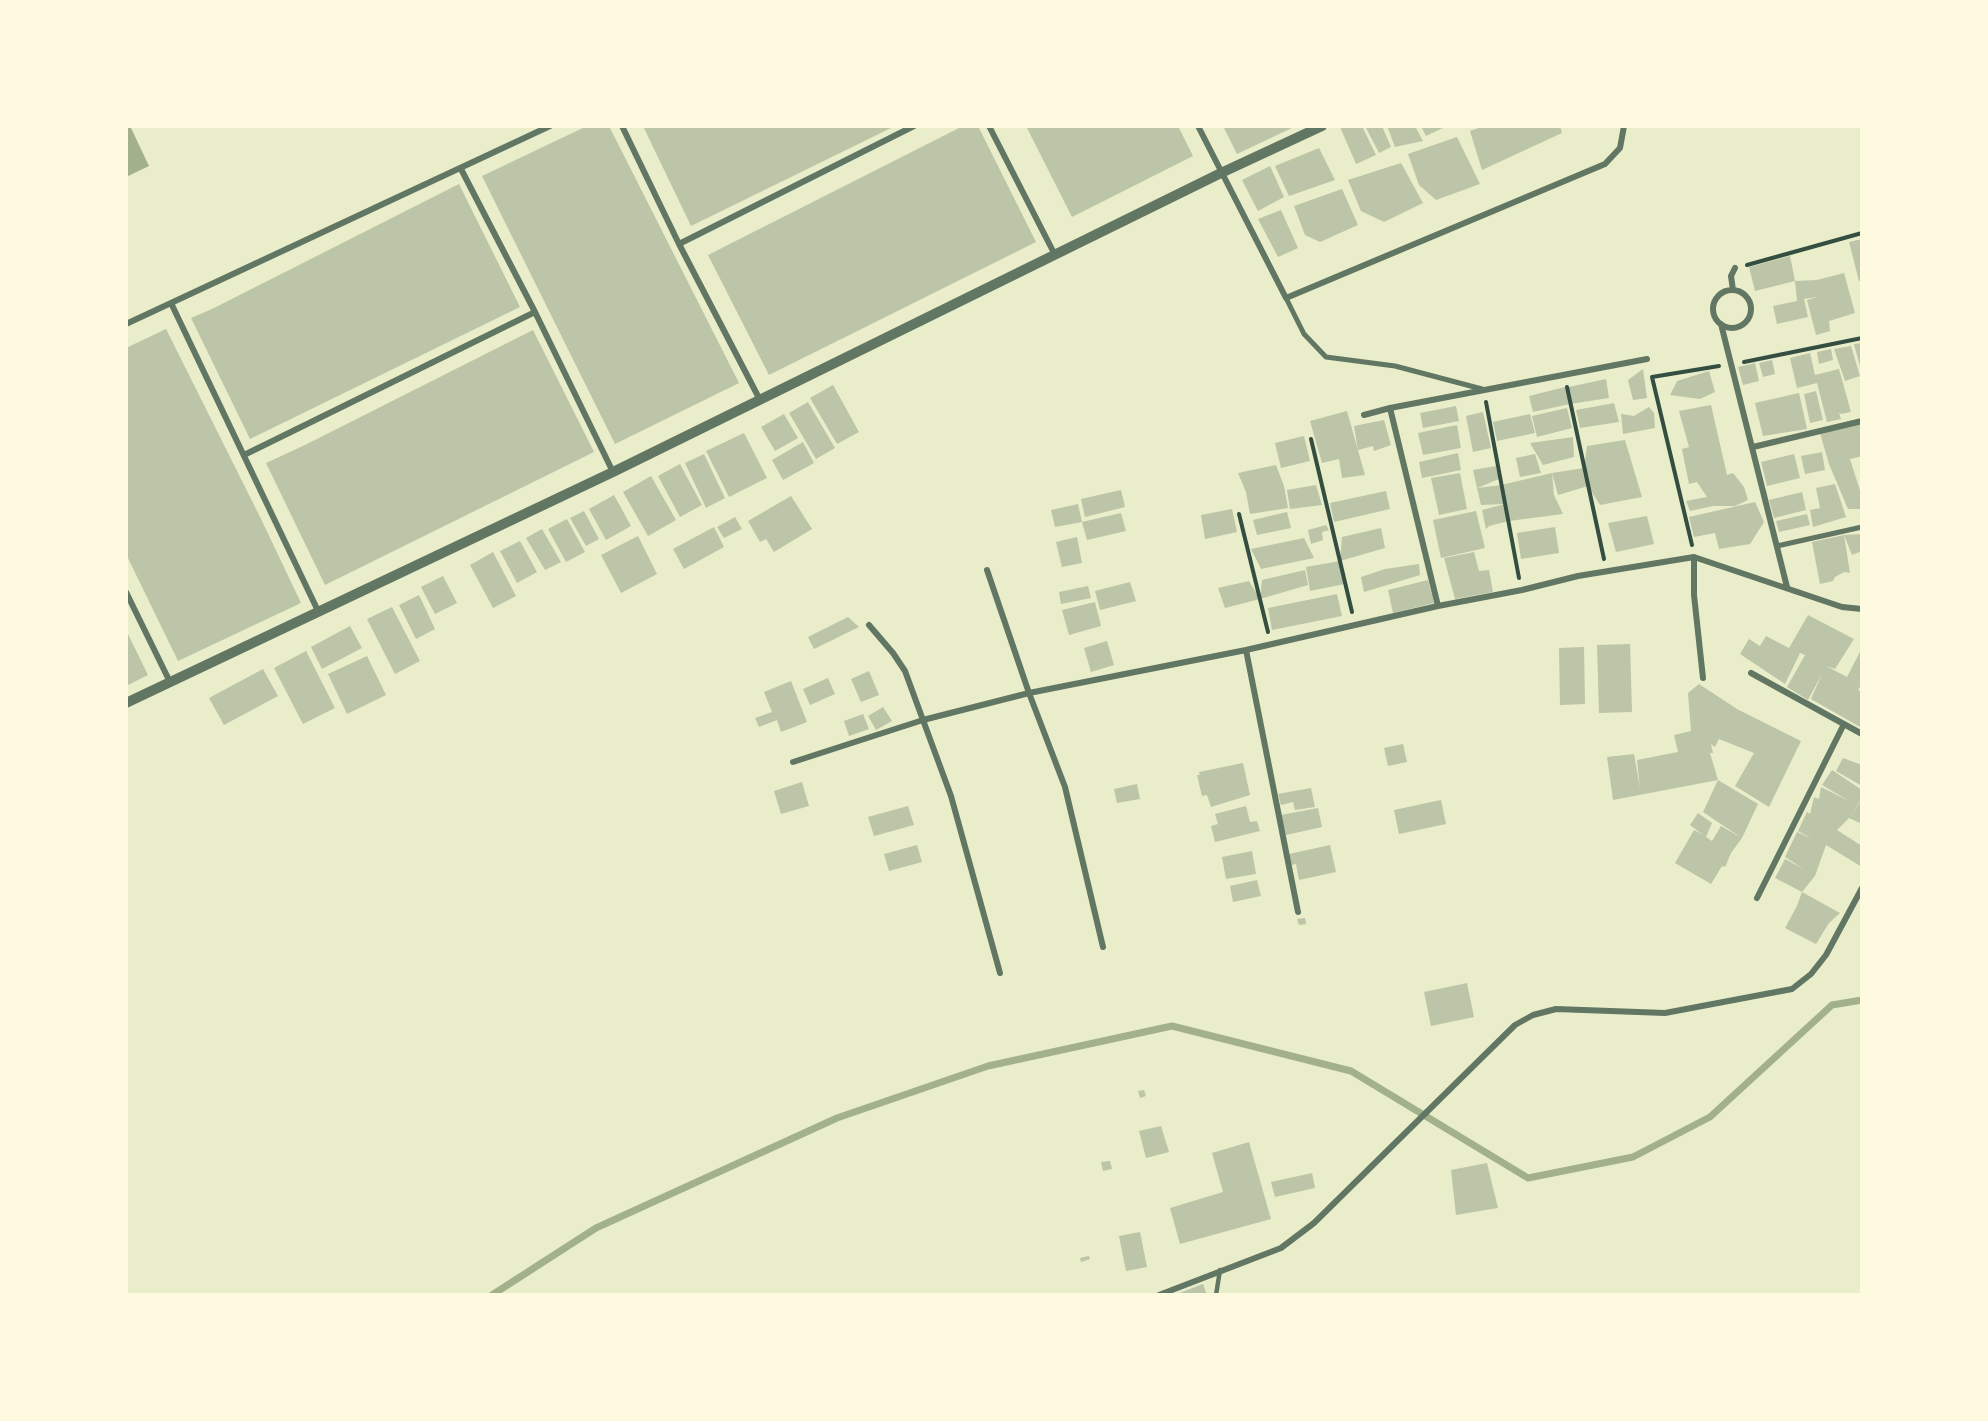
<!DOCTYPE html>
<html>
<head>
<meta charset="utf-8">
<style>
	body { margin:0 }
	#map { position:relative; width:1988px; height:1421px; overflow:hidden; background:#e9edc9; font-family:Helvetica,sans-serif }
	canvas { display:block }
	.frame { position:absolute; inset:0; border:128px solid #fefae0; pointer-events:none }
</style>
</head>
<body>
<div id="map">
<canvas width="1988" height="1421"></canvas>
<div class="frame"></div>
</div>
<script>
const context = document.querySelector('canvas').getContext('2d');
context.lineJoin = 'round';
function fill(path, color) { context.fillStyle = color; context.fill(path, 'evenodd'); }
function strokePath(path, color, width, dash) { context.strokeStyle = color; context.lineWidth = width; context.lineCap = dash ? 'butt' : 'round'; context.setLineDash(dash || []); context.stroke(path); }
const water = new Path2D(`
	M126,126h4l19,40 -23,11z`);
const stream = new Path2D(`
	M492,1295l104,-67 241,-110 151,-52 184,-40 179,45 177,107 105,-21 77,-40 122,-112 30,-5`);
const building = new Path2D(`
	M587,126h22l130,257 -124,61 -133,-268z
	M643,126h252l-204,100z
	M963,126h15l58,116 -267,133 -61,-120z
	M1026,126h152l15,30 -121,61z
	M1223,126h73l-59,28z
	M1362,126l14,29 -20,9 -16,-37z
	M1365,126h17l9,21 -12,6z
	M1387,126h28l8,15 -28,6z
	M1421,126h26l-21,10z
	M1484,126h76l2,7 -80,37 -12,-39z
	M1457,137l23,47 -44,16 -17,-15 -11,-31z
	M1319,148l16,32 -46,16 -14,-30z
	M1401,163l22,40 -39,19 -23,-11 -13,-31z
	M1270,166l14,31 -26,14 -16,-31z
	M459,184l61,123 -270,132 -59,-121 21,-9z
	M1342,189l16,36 -38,17 -15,-7 -11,-29z
	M1281,210l17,38 -20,9 -20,-38z
	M1862,239v42h-3l-10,-39z
	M1790,256l5,25 -40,10 -6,-24z
	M1844,273l11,40 -26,8 1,10 -14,4 -9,-35 10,-3 -13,2 4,18 -31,7 -4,-18 24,-5 -2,-20 22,-1z
	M166,329l97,194 38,80 -123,58 -52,-107v-206z
	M533,330l61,122 -269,133 -59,-122 39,-18z
	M1862,343v27h-1l-7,-26z
	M1851,346l9,30 -15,5 -11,-32z
	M1831,349l2,11 -14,4 -2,-12z
	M1810,353l5,22 24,-6 12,43 -10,2 -2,-2 2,7 -14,3 -10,-39 -20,5 -7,-30z
	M1772,360l3,14 -12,3 -4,-14z
	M1755,363l4,18 -16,4 -5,-18z
	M1643,369l4,29 -14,2 -5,-20z
	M1709,371l6,21 -15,7 -30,-4 7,-14z
	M1606,379l3,19 -39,6 -1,-17z
	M833,385l26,47 -22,12 -27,-46z
	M1565,387l5,17 -37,8 -4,-16z
	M1816,391l7,29 -13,3 -6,-29z
	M1799,393l8,36 -44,7 -8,-33z
	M808,402l27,46 -19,11 -27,-46z
	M1614,403l5,19 -39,6 -4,-18z
	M1711,405l16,70 6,-2 11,14 4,13 -13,6h-22l-23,5 -4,-10 21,-4 -10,-15 -8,2 -7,-35 7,-2 -10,-36z
	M1456,406l3,15 -36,7 -3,-15z
	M1649,407l5,6 1,15 -32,6 -2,-20 13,2z
	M1567,408l5,20 -35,9 -5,-21z
	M1347,411l18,64 -23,3 -3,-19 -17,4 -12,-42z
	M1483,412l8,36 -18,4 -7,-36z
	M784,414l14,24 -23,13 -14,-24z
	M1530,414l5,19 -38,8 -4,-19z
	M1384,420l7,25 -17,6 -1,-5 -15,4 -4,-24z
	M1862,423v33l-12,3 12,38v12h-14l-19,-45 -9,-31z
	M1457,425l4,23 -38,7 -5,-22z
	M744,433l23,45 -38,19 -23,-46z
	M1304,436l6,25 -29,7 -6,-25z
	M1573,437l1,20 -31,8 -13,-22z
	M1625,440l17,57 -42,8 -12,-19 -30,9 -6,-22 32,-5 3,-22z
	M803,442l11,21 -31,17 -11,-20z
	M1822,452l3,18 -20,4 -4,-18z
	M1458,453l3,17 -39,8 -3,-16z
	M704,454l21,44 -19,10 -21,-45z
	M1535,454l6,19 -21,4 -4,-19z
	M1794,454l6,24 -33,8 -6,-24z
	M680,464l22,41 -22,12 -22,-41z
	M1276,465l8,21 4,22 -38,6 -4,-22 -8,-19z
	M1496,466l3,13 -22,9 24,-3 51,-12 2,22 9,19 -54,7 -20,5 -3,3 -4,-19 23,-6 -24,1 -4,-17 -4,-18z
	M1460,473l7,36 -28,6 -8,-37z
	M651,476l25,44 -28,16 -25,-44z
	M1835,484l11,33 -33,10 -3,-17 10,-2 -4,-20z
	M1316,485l6,20 -32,4 -3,-19z
	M1121,490l4,17 -40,10 -4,-18z
	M1386,491l4,18 -56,13 -4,-19z
	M1802,492l4,18 -32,8 -5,-18z
	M614,495l17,31 -25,14 -17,-31z
	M791,496l21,33 -38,23 -8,-13 -6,3 -12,-21z
	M1755,502l9,20 -14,22 -31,5 -4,-16 -21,4 -5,-20z
	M1078,504l4,18 -27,5 -4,-17z
	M1232,509l5,23 -32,7 -4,-24z
	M584,511l15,28 -13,7 -16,-28z
	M1476,511l9,37 -44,10 -8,-38z
	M1287,512l4,16 -34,7 -4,-15z
	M1121,513l5,18 -39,9 -5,-18z
	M1807,514l3,11 -31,7 -3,-11z
	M1647,516l7,28 -38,8 -8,-29z
	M735,517l7,12 -18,9 -7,-11z
	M567,519l18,33 -19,10 -18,-33z
	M1326,525l3,5 -7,2 1,8 -12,4 -3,-14z
	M714,527l10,20 -40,22 -11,-20z
	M1555,527l4,26 -38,6 -4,-26z
	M1381,528l4,20 -45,13 2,-24z
	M542,529l19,33 -16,8 -19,-32z
	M1862,534v17l-10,4 -8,-20 6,38 -6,-1 -9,5 -2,4 -13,3 -8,-42 32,-7z
	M638,536l19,38 -36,19 -20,-38z
	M1077,537l5,26 -20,4 -6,-25z
	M1304,538l10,20 -53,11 -10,-20z
	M520,541l17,31 -20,11 -17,-32z
	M493,552l23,44 -23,12 -23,-43z
	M1474,552l5,19 10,-1 4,22 -38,7 -11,-41z
	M1340,561l5,23 -35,7 -4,-24z
	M1419,564l1,11 -56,17 -3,-15 24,-8z
	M1305,570l3,15 -48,14 2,-19z
	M443,576l14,27 -22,11 -14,-27z
	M1428,580l6,23 -41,10 -5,-23z
	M1249,581l11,18 -35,9 -7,-20z
	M1130,582l6,19 -36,9 -5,-19z
	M1088,586l3,12 -30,6 -2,-12z
	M1337,594l5,22 -70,14 -4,-22z
	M419,595l16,34 -19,10 -17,-34z
	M1095,602l6,24 -32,9 -7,-25z
	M392,607l28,54 -25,13 -28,-55z
	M1808,615l46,24 -19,30 -9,-3 21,11 15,-29v36l-4,6 4,2v36l-51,-29 11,-25 -14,26 -21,-13 18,-32 -5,-2 -15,31 -45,-30 9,-15 11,7 6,-10 23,12z
	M848,617l11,10 -45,22 -6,-12z
	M350,626l12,22 -40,21 -11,-22z
	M126,630l22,45 -22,11z
	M1107,641l7,24 -23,7 -7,-24z
	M1630,644l2,68 -33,1 -2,-68z
	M1584,647l1,57 -25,1 -1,-57z
	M306,651l29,57 -32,16 -29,-56z
	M367,656l19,39 -39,19 -19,-40z
	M263,669l15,27 -54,29 -15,-27z
	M869,671l10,24 -18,7 -10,-23z
	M828,678l7,16 -25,11 -7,-16z
	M791,681l16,41 -26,10 -4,-12 -18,7 -4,-9 17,-6 -8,-20z
	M1699,684l38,25 64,32 -32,66 -34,-21 19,-33 -35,-14 -4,8 -4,-3 2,9h-3l8,27 40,24 -16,34 -11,15 -6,14 -3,-1 -11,18 -36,-21 19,-33 9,5 -13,-10 8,-12 14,10 -6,14 6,4 9,-15 21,12 -39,-26 15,-32 -105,20 -6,-43 27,-3 6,34 -3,-28 41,-8 -4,-17 17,-4 -3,-38z
	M883,707l9,14 -16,9 -8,-14z
	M863,714l6,15 -20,7 -5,-15z
	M1403,744l4,18 -19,4 -4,-18z
	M1843,758l19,7v21l-26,-15z
	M1243,763l7,32 -39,12 -4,-12 -5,1 -5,-21h3l-1,-3z
	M1832,770l30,20v8l-13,20 13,-19v25l-13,-6 -12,12 25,16v21l-36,-22 -11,31 -13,16 -27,-14 10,-19 19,10 -19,-12 12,-25 15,7 -14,-8 9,-19 3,2 4,-17 5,2 2,-12 28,14 -27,-16z
	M802,782l7,24 -28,8 -7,-23z
	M1137,784l3,15 -23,4 -3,-14z
	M1311,788l4,19 -20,3 -2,-8 -12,3 -3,-11z
	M1441,800l5,24 -47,10 -5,-24z
	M908,806l6,19 -40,11 -6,-19z
	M1246,806l4,16 7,-1 3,10 -45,11 -4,-16 7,-2 -3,-10z
	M1318,808l4,19 -36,8 -5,-20z
	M917,845l5,17 -33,9 -5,-17z
	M1330,845l6,27 -37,8 -3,-16 -5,1 -2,-11z
	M1252,851l4,23 -30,5 -4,-22z
	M1257,880l4,16 -28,6 -3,-16z
	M1802,892l38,21 -11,10 -13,21 -31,-16 12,-22z
	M1305,918l1,6 -7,1 -2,-6z
	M1467,983l7,34 -43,9 -7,-34z
	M1144,1090l2,6 -6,2 -2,-7z
	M1161,1126l8,26 -23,6 -7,-27z
	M1249,1142l22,77 -91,25 -10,-36 53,-16 -11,-39z
	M1110,1161l2,8 -9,2 -2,-9z
	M1487,1163l11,45 -42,7 -5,-45z
	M1312,1173l3,15 -40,9 -4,-15z
	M1140,1232l7,35 -21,4 -7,-35z
	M1089,1256l1,3 -9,3 -1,-4z
	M1203,1284l4,11h-33z`);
const path = new Path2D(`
	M1747,265l115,-32
	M1744,362l118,-24
	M1652,377l67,-11
	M1652,377l40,168
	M1567,387l37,172
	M1486,402l33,176
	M1311,439l41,173
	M1239,514l29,118`);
const service = new Path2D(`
	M1216,1295l4,-25`);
const pedestrian = new Path2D(`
	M1286,298l18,36 22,23 69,9 87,23
	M1777,546l85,-19`);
const minor = new Path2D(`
	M622,126l57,118 81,156
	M989,126l66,129
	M1198,126l88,172 319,-134 15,-16 4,-22
	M461,169l74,143 78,160
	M679,244l235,-118
	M1733,290l-2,-14 4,-8
	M1713 309a19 19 0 1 1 38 0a19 19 0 1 1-38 0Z
	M171,303l148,310
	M126,324l424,-198
	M1721,324l66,263
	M1390,408l48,198
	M1364,415l26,-7 257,-49
	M1753,447l109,-26
	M244,455l291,-143
	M1694,557v38l9,83
	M987,570l42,123 36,94 38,160
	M126,592l44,90
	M869,625l24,28 12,18 18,49 28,76 49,177
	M1246,650l52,262
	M1751,673l111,61
	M793,762l130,-42 106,-27 217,-43 192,-44 84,-16 56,-14 116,-19 148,50 20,2
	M1757,898l87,-174
	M1159,1295l122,-47 33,-25 201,-198 18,-10 23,-6 109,4 127,-24 19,-15 15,-19 36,-67`);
const tertiary = new Path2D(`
	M126,703l487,-231 608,-299 101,-47`);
fill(water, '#a3b18a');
strokePath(stream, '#a3b18a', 7);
fill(building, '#bcc5a7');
strokePath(path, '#344e41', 4);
strokePath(service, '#617663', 4.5);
strokePath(pedestrian, '#617663', 5);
strokePath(minor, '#617663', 6);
strokePath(tertiary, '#617663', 10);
</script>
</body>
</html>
